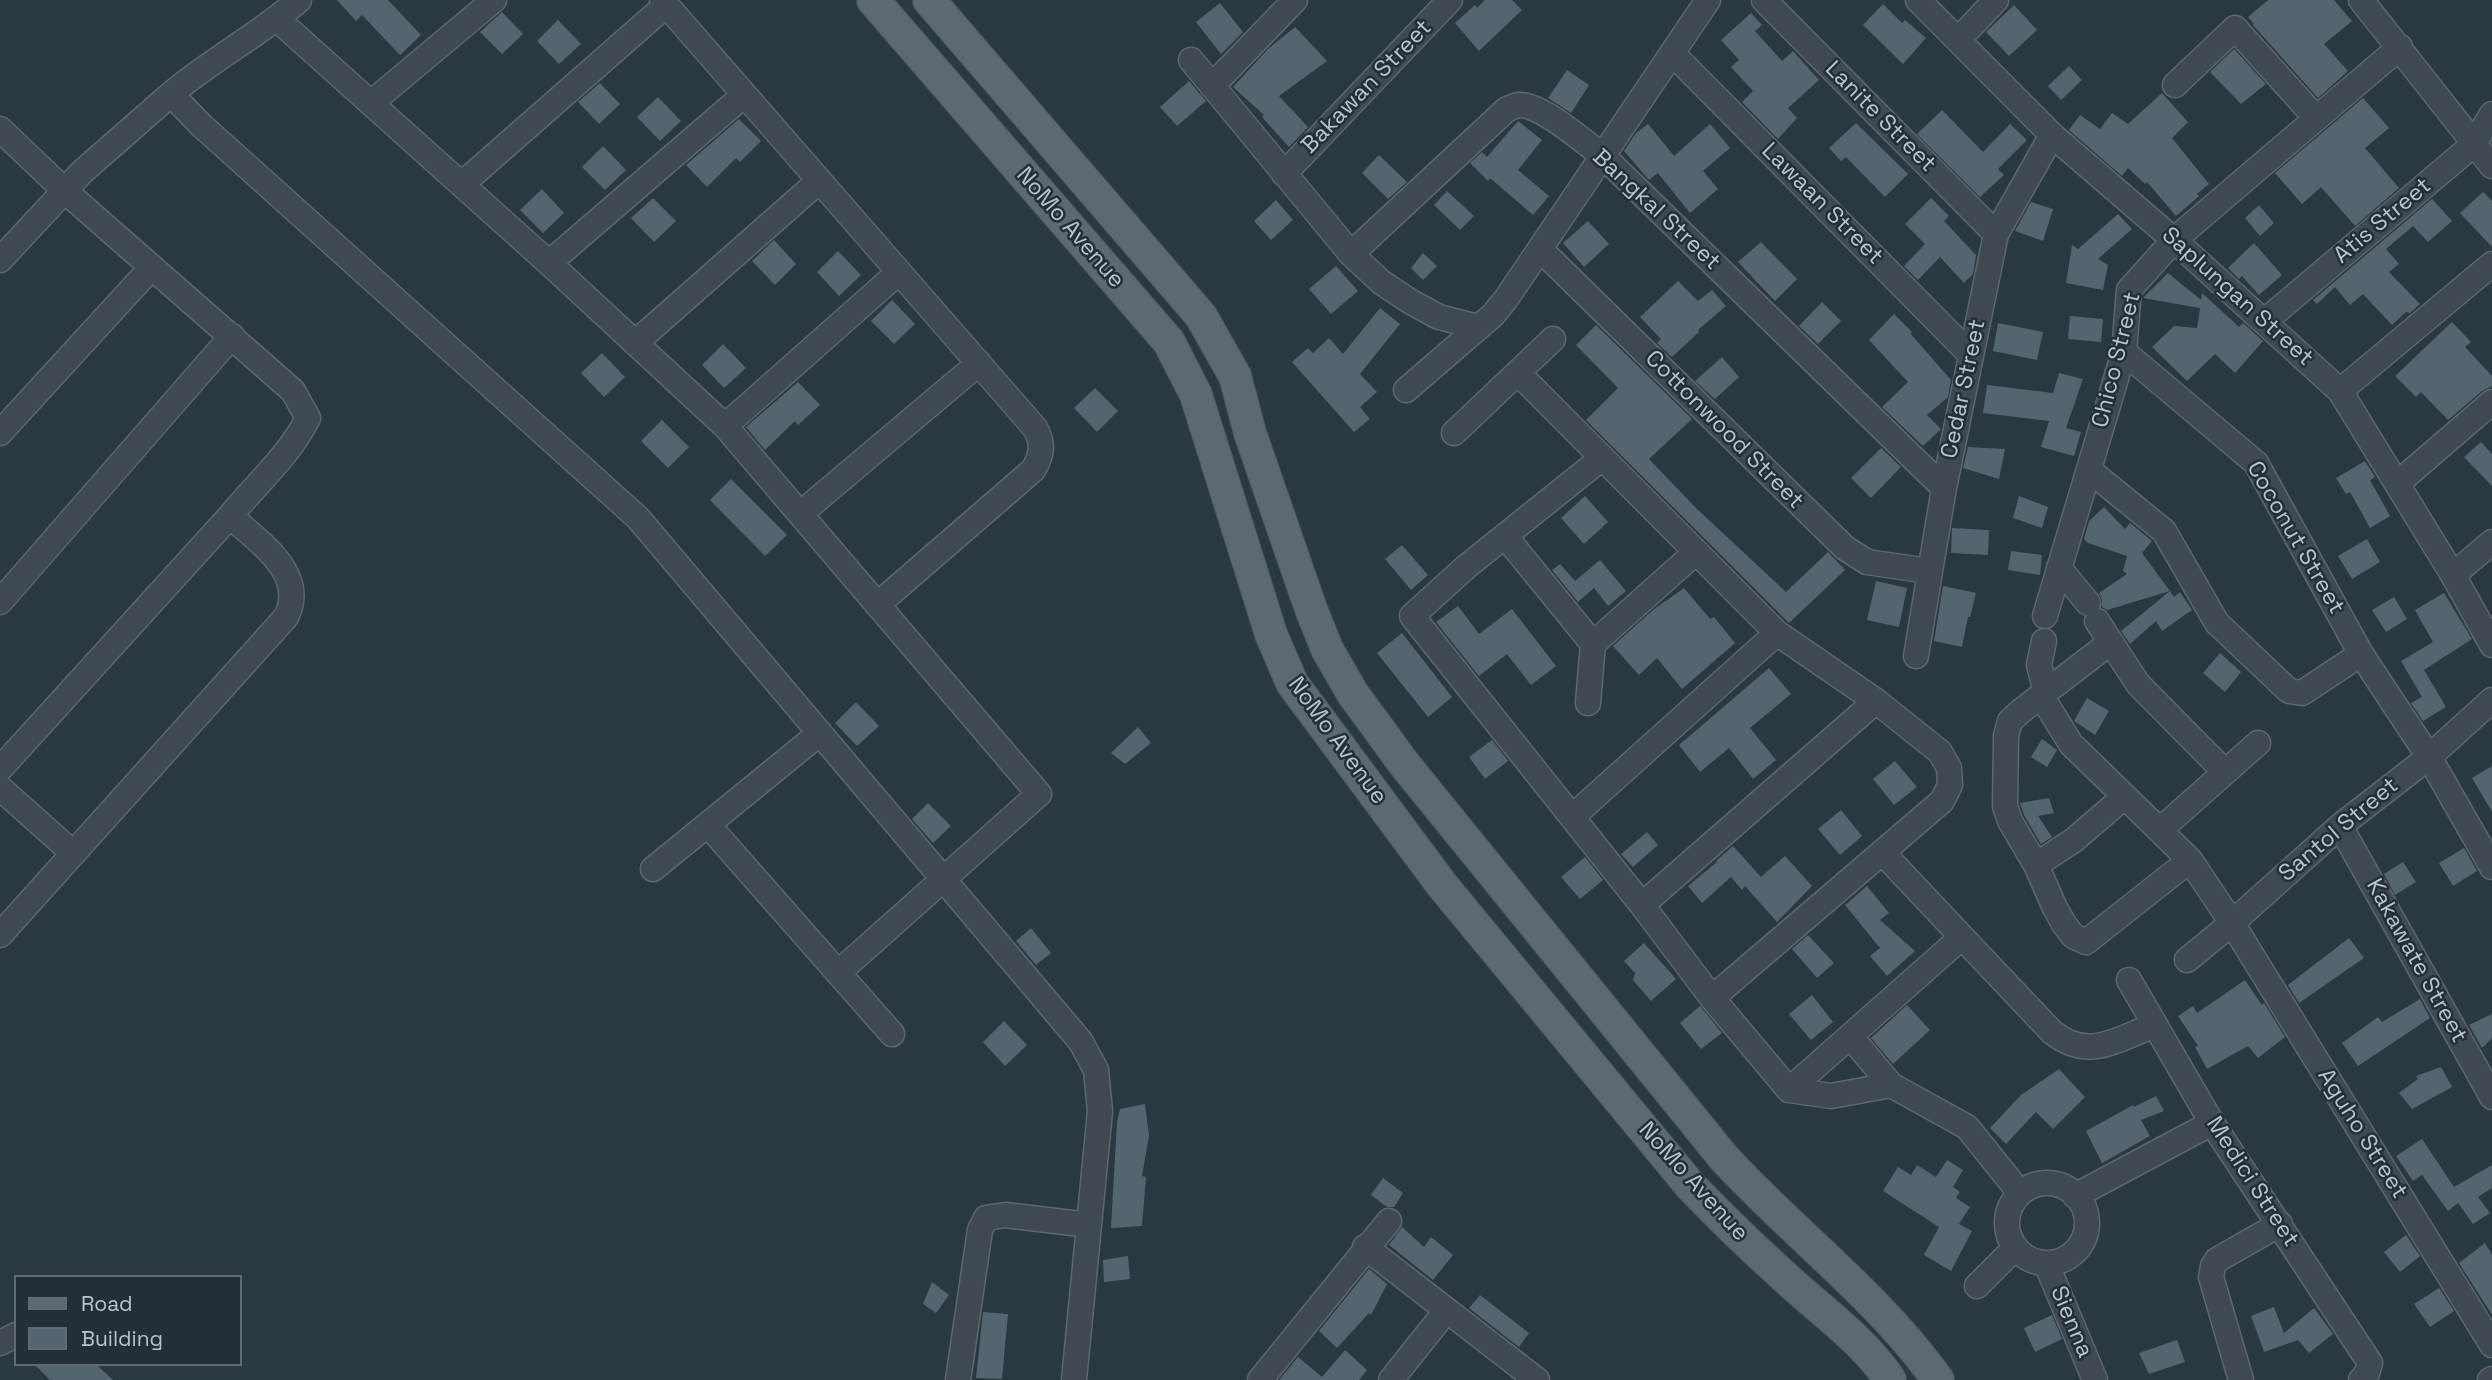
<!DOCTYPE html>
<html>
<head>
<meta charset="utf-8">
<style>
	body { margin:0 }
	#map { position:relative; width:2492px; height:1380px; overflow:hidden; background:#2a3842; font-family:"Space Grotesk",sans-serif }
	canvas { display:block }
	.legend { position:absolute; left:14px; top:1275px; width:228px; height:91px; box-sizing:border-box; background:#222f37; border:2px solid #5f6b73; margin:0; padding:9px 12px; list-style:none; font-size:21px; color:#bbc4cc }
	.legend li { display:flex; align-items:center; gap:14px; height:35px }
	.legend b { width:35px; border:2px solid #5f6b73 }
</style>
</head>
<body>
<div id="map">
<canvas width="2492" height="1380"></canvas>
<ul class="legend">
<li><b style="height:9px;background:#5c6972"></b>Road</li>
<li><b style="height:19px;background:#55656f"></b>Building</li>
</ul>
</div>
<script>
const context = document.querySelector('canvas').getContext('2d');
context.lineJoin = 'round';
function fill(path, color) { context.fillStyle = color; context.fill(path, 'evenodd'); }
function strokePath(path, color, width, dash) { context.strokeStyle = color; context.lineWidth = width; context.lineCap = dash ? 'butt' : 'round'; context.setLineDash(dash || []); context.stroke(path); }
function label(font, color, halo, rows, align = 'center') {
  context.font = font + ' "Space Grotesk",sans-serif'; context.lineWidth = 5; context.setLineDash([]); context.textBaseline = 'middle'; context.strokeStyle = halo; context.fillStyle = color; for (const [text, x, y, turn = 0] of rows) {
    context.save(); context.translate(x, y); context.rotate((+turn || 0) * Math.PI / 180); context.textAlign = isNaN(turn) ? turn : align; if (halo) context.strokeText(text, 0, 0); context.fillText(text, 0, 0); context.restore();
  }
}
const building = new Path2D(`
	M337,0h51l33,35 -21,20 -38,-40 -6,6z
	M1485,0h27l10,10 -43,41 -24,-28 20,-18 2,3z
	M2268,0h66l18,21 -28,23 24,27 -30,27 -65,-73 1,-1 -6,-7z
	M1220,3l23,29 -22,22 -25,-32z
	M1883,4l19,19 3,-3 21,18 -23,26 -40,-39z
	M2014,5l23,25 -28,26 -23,-24z
	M502,12l21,22 -21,20 -22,-22z
	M1751,13l11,12 -7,6 27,30 11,-10 26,29 -31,28 9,10 -19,21 -36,-37 11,-11 -22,-24 8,-7 -18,-20z
	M558,20l23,24 -22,20 -22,-23z
	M1295,27l32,34 -48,35 29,31 -19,20 -27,-30 2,-2 -31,-28 35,-38z
	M2234,49l32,35 -25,20 -31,-32z
	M2069,66l13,14 -21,20 -13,-14z
	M1567,70l22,15 -18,28 -23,-15z
	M1189,81l17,20 -29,25 -17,-19z
	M600,83l20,21 -21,20 -21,-22z
	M2162,93l26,29 -16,16 37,46 -12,10 2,2 -23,20 -29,-34 -2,2 -17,-16 -6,8 -53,-46 11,-15 20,14 12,-16 16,11z
	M658,97l23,24 -21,20 -23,-24z
	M2363,98l26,30 -24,20 34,40 -44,38 -34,-39 -19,17 -27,-31z
	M1942,110l41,42 27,-28 17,16 -29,29 6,6 -24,22 -63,-63z
	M739,119l22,22 -21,21 -4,-4 -29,29 -21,-22z
	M1518,121l24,19 -24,30 31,26 -16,19 -43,-37 -2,3 -18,-18 12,-11 5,5z
	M1856,123l52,51 -23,23 -39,-40 -5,4 -12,-13z
	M1648,124l26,32 36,-32 20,24 -27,23 15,18 -28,24 -32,-40 -9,7 -25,-29 12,-18z
	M603,146l23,24 -21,20 -23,-23z
	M1379,155l28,27 -19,17 -26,-26z
	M542,189l22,24 -21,20 -23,-23z
	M1447,191l27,25 -14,14 -26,-25z
	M2483,192l9,9v46l-32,-34z
	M653,198l23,23 -22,21 -23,-24z
	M1931,198l18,18 -5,5 32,34 -3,19 -9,9 -24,-26 -22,23 -14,-14 21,-22 -20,-20z
	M2432,199l20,22 -24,21 -15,-16 -27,23 13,15 -10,8 31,32 -10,9 -4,-1 -14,13 -29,-31 -13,11 -15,-18 -18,17 -4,-4z
	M1276,200l17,20 -22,20 -17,-19z
	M2031,202l22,7 -10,32 -28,-10z
	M2259,205l15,18 -14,13 -15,-18z
	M2118,214l14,15 -34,30 10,6 -5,25 -37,-7 6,-38 6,4z
	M1588,221l21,23 -25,23 -21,-24z
	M774,240l22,24 -21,21 -23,-24z
	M1761,242l36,37 -22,22 -37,-39z
	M2254,243l28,32 -23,20 -17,-19 -3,3 -11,-11z
	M838,251l23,24 -22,21 -22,-24z
	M1423,253l14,13 -14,14 -12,-12z
	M1336,266l22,25 -27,23 -22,-25z
	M2168,273l33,27 1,-7 37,34 4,-4 20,18 -28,32 -20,-19 -28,27 -35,-34 22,-21 23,2 3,-20 -57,-10z
	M1678,281l20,20 14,-11 14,16 -28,24 1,2 -27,25 -15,-14 4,-4 -21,-22z
	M892,300l23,24 -21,20 -23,-23z
	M1822,302l19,19 -23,23 -19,-18z
	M1380,308l20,16 -40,50 17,18 -17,15 10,12 -16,13 -62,-70 16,-14 5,5 16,-15 14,16z
	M1894,314l18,18 -2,1 41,47 -3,17 -21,18 14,14 -18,17 -41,-39 26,-25 -39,-42z
	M2070,316l33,3 -2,23 -33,-3z
	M2452,322l19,20 -6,5 27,29v10l-10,5 -34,29 -27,-28 -5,5 -21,-21z
	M1998,323l45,9 -6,28 -44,-9z
	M1596,325l96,94 -43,40 47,49 90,84 42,-40 17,18 -56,53 -203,-203 32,-32 -42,-43z
	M723,344l23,24 -22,20 -22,-23z
	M602,353l23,24 -21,20 -23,-24z
	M1722,357l17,20 -24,22 -20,-18z
	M2059,373l24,6 -17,49 15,4 -7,24 -33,-9 8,-26 -66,-8 4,-28 66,8z
	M798,382l22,23 -22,20 -3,-4 -30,29 -19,-23z
	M1095,388l23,23 -21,21 -23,-24z
	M662,420l27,27 -21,21 -27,-27z
	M2481,442l11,12v32l-28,-29z
	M1968,447l37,2 -6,30 -36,-11z
	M1881,448l20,19 -30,31 -20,-20z
	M2365,461l10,16 -5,3 20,36 -20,12 -20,-36 -4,2 -10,-16z
	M731,479l56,56 -22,21 -55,-56z
	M1585,496l23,26 -24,22 -23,-26z
	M2019,496l29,11 -6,21 -29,-10z
	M2104,507l21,22 5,-6 22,18 -10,12 28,38 -63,19 -5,-3v-7l-3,-7 28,-19 -4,-3 4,-15 -39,-13 -4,-4 5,-18z
	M1952,528l37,2 -1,25 -37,-2z
	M2367,539l13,23 -28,17 -14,-23z
	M1402,545l26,30 -17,15 -26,-31z
	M2011,551l31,4 -2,20 -32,-5z
	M1600,560l26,31 -18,15 -14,-18 -16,14 -26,-32 8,-6 15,17z
	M1876,581l31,7 -8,39 -32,-7z
	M1943,586l33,7 -6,24h-2l-6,30 -28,-6z
	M1684,588l26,31 4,-2 21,26 -53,46 -25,-31 -18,17 -26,-29 40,-36z
	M2170,591l4,6 6,-5 12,18 -30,21 -6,-10 -26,23 -9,-13z
	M2444,593l28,46 -48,31 22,37 -23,14 -12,-18 11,-6 -21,-36 32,-19 -18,-32z
	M2394,597l13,22 -21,13 -14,-22z
	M1458,606l21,28 33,-25 44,57 -25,19 -24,-31 -28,22 -43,-54z
	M1402,633l50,64 -24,20 -51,-64z
	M2220,653l21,19 -16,20 -22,-19z
	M1769,668l22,26 -41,34 26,32 -23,19 -24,-31 -29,24 -21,-27z
	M2087,698l22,13 -14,24 -21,-14z
	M856,702l23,24 -22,20 -22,-23z
	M1138,727l13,16 -26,21 -14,-11z
	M2042,739l15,11 -10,17 -16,-10z
	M1492,740l16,21 -23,18 -16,-22z
	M1895,761l22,26 -23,18 -21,-26z
	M2492,766v46l-20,-34z
	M2049,798l5,15 -16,3 14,21 -11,7 -17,-29 -4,-12z
	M928,803l23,23 -18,17 -21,-24z
	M1841,810l21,26 -22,19 -22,-26z
	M1647,832l11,13 -25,22 -12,-13z
	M1733,846l28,31 24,-21 27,30 -35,36 -32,-36 -3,4 -11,-13 -29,26 -14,-17 29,-24 -1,-1z
	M2464,848l13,23 -24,15 -14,-23z
	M1585,857l18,23 -23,19 -19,-22z
	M2403,862l13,20 -21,13 -11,-21z
	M1867,886l22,27 -9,7 35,31 -28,25 -17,-20 10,-8 -35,-43z
	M1031,928l20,25 -15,12 -20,-24z
	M1808,935l26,28 -17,15 -25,-29z
	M2349,938l15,20 -65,45 -11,-18z
	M1644,943l32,36 -25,22 -18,-21 2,-7 -11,-12z
	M2245,980l17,25 2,-2 21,34 -27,21 -10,-12 -41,23 -12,-22 3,-1 -20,-30 15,-10 4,7z
	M1812,995l21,27 -22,18 -22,-26z
	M2420,999l10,19 -72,48 -16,-23 36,-26 4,5z
	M1907,1005l23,25 -37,34 -22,-26z
	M1700,1006l22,27 -21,16 -21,-26z
	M2492,1014v24l-10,10 -13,-23z
	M1004,1021l23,24 -22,21 -22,-24z
	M2441,1067l11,20 -40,22 -13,-16 19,-14 -2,-3z
	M2059,1069l26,28 -32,32 -17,-17 -30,32 -16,-16 31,-33z
	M2156,1096l8,15 -23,9 9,16 -48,27 -16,-32 47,-26 1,2z
	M1145,1104l4,32 -7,40 4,1 -4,49 -31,2 6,-106 3,-13z
	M2422,1139l32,48 38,-22v23l-14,9 12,16 -17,11 -15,-21 -10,8 -26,-36 -9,6 -17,-25z
	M1947,1160l16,10 -10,17 7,5 -4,6 14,9 -11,17 13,7 -21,40 -27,-16 15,-28 -56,-36 15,-24 13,8 6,-10 19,12z
	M1383,1178l20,15 -9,14h-7l-16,-12z
	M1402,1227l22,20 7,-10 22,18 -20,25 -44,-35z
	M2406,1235l14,21 -20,16 -16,-20z
	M2485,1243l7,12v60l-33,-52z
	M1128,1256l2,23 -26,3 -1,-22z
	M1369,1269l18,15 -16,31 -2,-2 -32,35 -18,-17z
	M932,1282l17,13 -13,18 -13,-9z
	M2439,1288l15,23 -24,16 -16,-23z
	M1480,1295l49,38 -10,14 -50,-39z
	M2274,1307l10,26 30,-25 19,26 -24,19 -11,-13 -34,12 -13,-36z
	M983,1312l25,2 -6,65 -26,-1z
	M2052,1315l10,24 -27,13 -11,-24z
	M2177,1340l8,22 -36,12 -10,-21z
	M1345,1350l22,20 -8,10h-80l19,-23 24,20z
	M34,1364h62l17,16h-63z`);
const minor = new Path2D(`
	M299,0c-40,35 -88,60 -128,94l30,31 437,393 443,524 15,28 4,41 -26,269
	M662,0l373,428c9,16 7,27 -2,42l-156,135
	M1764,0l232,234
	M1918,0l134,135 122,105 166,151 113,184 39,70
	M2361,0l131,166
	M277,19l272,244 176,163 314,368 -200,178
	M1958,40l38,-40
	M1673,54l298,301
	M1191,60l160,194 30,28 30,20 28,15 39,10
	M2175,85l60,-57 81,90
	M1212,86l83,-86
	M371,103l123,-103
	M0,129l65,62 228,200 15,27c-19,38 -51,65 -78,98 29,26 78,58 56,101l-286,318
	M1284,174l166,-174
	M462,184l203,-178
	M1541,250l304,298 22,14 62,9
	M1351,254l156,-145c4,-1 7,-3 11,-4 23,-2 67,38 86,52l340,331
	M0,260l82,-88 89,-78
	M549,263l195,-168
	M2265,321l209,-177 18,-30
	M635,343l184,-162
	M2124,352l132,111 105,191 68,103 63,110
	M1518,373l259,260 99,68 64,51 9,16 1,17 -8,16 -230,197
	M1406,390l87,-75 13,-16 202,-299
	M2340,391l152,-127
	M725,426l174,-154
	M0,433l152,-166
	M1454,433l99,-94
	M1602,458l-136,109 -54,49 230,289 70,93 77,92 42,6 60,-11
	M2089,470l75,61 53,92 72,68 13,2 59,-39
	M2398,483l94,-81
	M800,514l179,-151
	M1505,536l88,108
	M2059,568l29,35
	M2453,575l39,-33
	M0,602l232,-266
	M2045,616l79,-264 5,-62 45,-50 226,-193
	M2097,621l41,63 87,88
	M2044,641l-5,24 7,28
	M2111,642l-90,69 -11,10 -4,15 -1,70 5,15 26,44 19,43 9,16 9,12 13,6 104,-82
	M1916,656l28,-168 52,-254 56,-99
	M2042,697l29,47 119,116 42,63 260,422
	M1588,703l5,-59 103,-92
	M0,769l230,-253
	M0,788l73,65
	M1572,817l205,-184
	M708,825l184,209
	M2340,826l152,271
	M2160,830l98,-87
	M1882,852l80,85
	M2036,865l38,-25 50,-43
	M653,869l167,-136
	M1642,905l234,-204
	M2187,960l45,-37 108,-97 89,-69 63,-57
	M2129,980l83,143 158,240 -3,10 -6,7
	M1851,1037l40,48 76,42 53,66
	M1789,1090l173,-153 90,95c36,29 63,8 101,-6
	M2007 1223a40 40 0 1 1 80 0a40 40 0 1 1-80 0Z
	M2075,1196l137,-73
	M1365,1247l172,133
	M2046,1263l49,117
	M1977,1286l38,-38
	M0,1343l16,-8
	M958,1380l22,-150 6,-12 19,-3 84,10
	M1260,1380l129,-159
	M1391,1380l55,-69
	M2241,1380l-30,-103 2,-11 4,-6 63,-36
	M2490,1380l2,-1`);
const major = new Path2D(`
	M873,0l296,342 27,53 75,239 21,49 150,202 247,299c35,37 71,71 109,105 32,28 69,56 92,91
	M929,0l272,316 34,60 15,57 61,176 16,40 26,45 52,71 319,393c70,76 154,138 214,222`);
const streetNames = [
	["Bakawan Street",1367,87,-46],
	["Lanite Street",1880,117,45],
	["Lawaan Street",1822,204,45],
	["Bangkal Street",1656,210,43],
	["Atis Street",2383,221,-40],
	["NoMo Avenue",1070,228,49],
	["Saplungan Street",2237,297,42],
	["Chico Street",2117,360,-76],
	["Cedar Street",1964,389,-78],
	["Cottonwood Street",1724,430,45],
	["Coconut Street",2295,538,60],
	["NoMo Avenue",1337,741,54],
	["Santol Street",2339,830,-40],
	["Kakawate Street",2416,961,61],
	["Aguho Street",2362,1134,58],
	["NoMo Avenue",1693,1182,48],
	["Medici Street",2252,1182,57],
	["Sienna",2071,1322,67]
];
fill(building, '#55656f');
strokePath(minor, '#5c676f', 27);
strokePath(major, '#4a565e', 34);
strokePath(minor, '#3e4952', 24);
strokePath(major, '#5c6972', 32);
label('23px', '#bbc4cc', '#222f37', streetNames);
</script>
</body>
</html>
